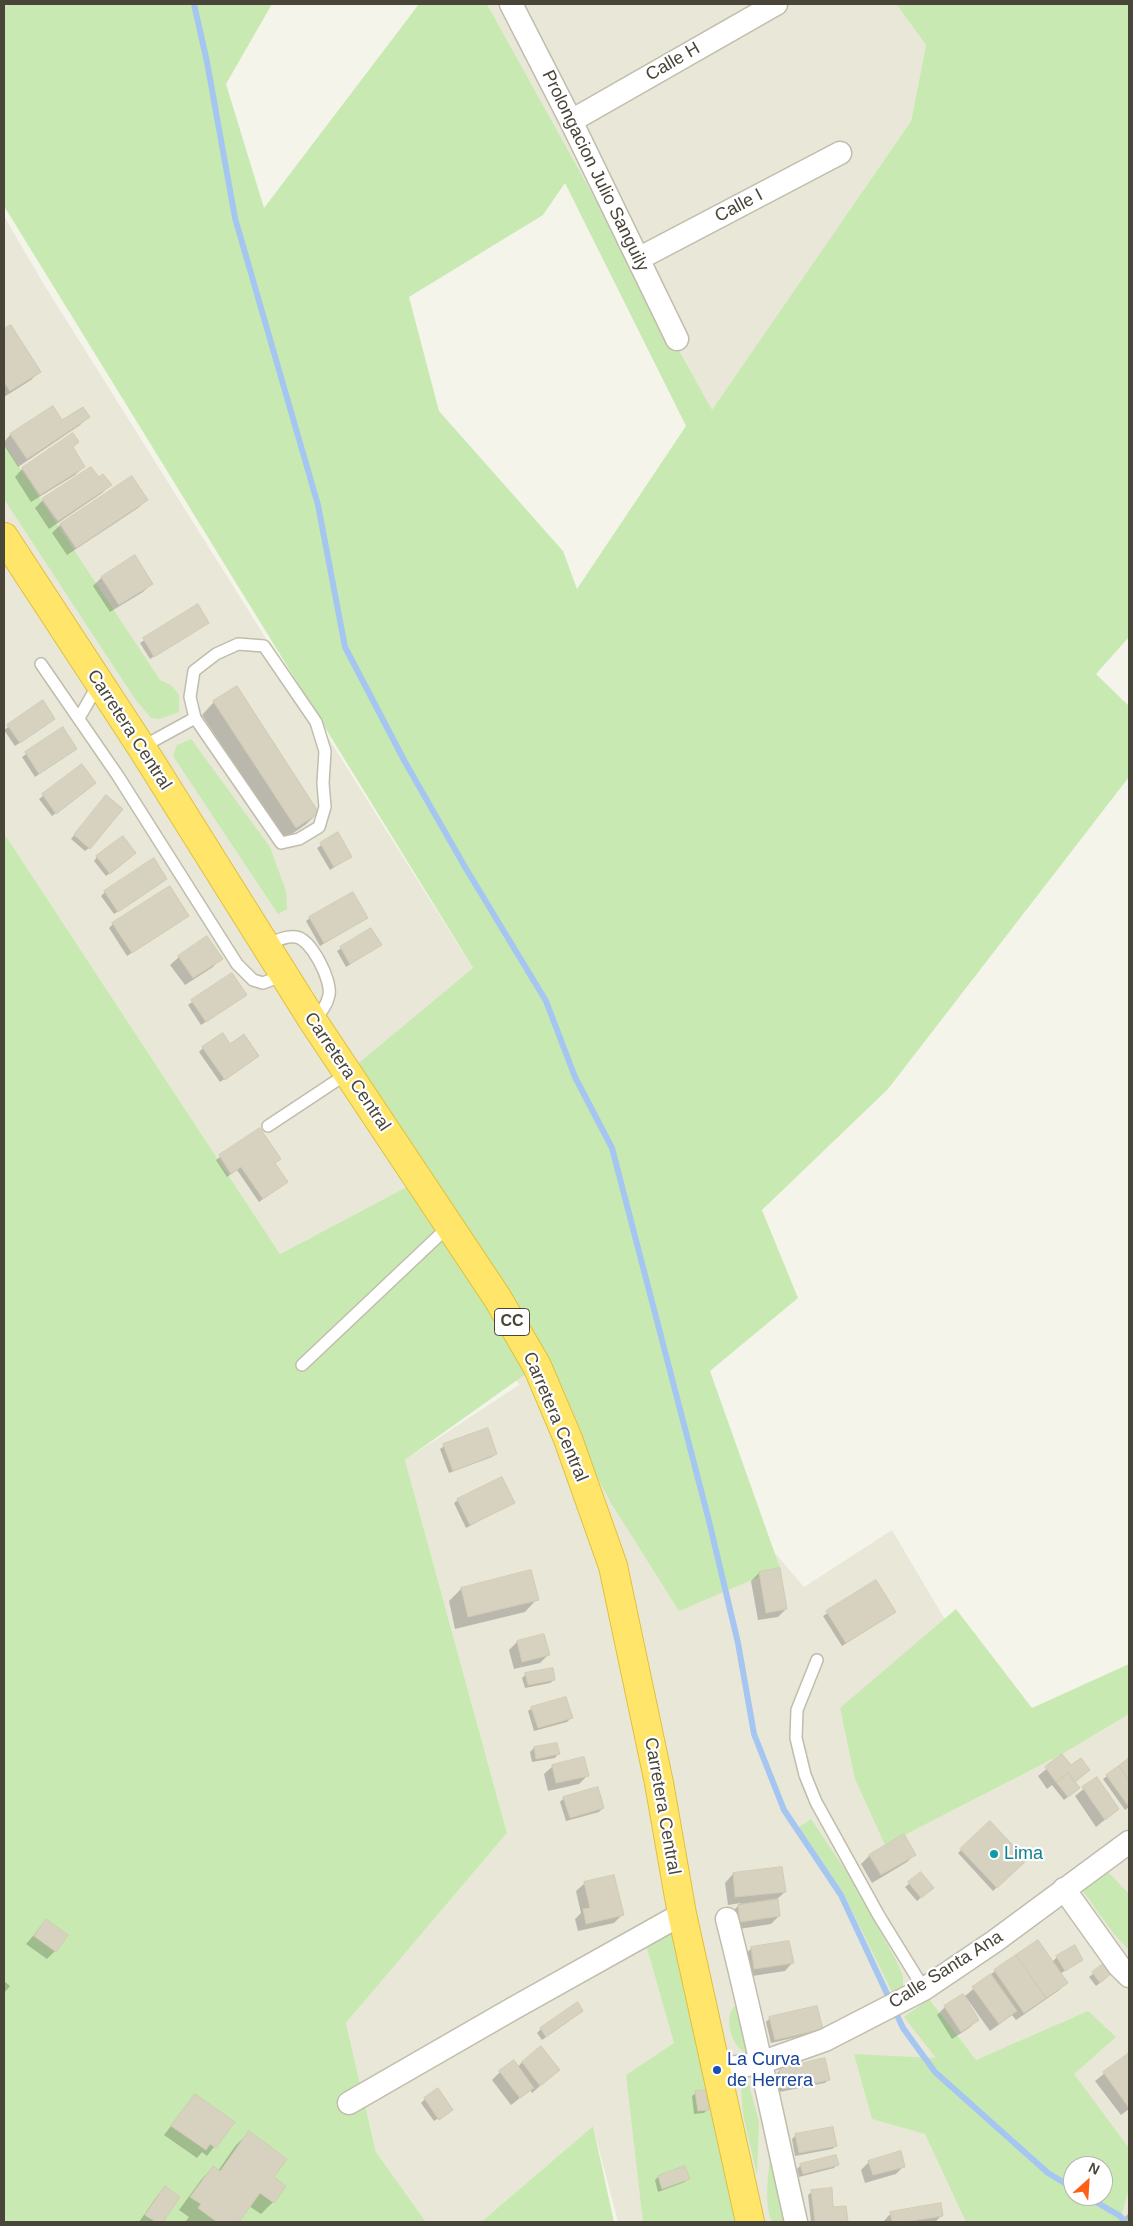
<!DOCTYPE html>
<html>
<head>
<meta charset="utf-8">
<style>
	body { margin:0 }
	#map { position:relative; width:1133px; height:2226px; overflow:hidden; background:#f5f4ea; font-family:Arial,sans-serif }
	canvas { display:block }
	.frame { position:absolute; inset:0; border:5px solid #494538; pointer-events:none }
	.north { position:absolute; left:1063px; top:2156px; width:50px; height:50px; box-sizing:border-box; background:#fff; border:1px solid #b6b5af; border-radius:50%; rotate:26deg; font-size:14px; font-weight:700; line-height:20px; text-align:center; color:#494538 }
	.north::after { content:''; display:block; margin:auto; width:18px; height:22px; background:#fd6119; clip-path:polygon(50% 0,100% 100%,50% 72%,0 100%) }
</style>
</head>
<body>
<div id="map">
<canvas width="1133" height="2226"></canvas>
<div class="frame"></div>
<div class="north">N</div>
</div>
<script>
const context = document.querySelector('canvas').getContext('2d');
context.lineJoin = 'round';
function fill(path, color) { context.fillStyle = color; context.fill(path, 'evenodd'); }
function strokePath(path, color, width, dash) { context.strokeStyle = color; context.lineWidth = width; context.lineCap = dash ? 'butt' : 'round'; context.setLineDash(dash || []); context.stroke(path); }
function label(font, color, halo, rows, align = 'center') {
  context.font = font + ' Arial,sans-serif'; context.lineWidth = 4.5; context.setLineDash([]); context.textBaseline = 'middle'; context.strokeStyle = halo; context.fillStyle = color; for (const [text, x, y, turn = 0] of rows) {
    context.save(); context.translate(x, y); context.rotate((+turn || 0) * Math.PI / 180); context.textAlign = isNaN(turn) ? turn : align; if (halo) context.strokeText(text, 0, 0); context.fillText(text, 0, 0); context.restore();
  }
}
const residential = new Path2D(`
	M487,4h409l30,41 -15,76 -199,290z
	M4,216l39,67 481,767 250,502 30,35 88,-57 117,198 120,-42v536h-511l-25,-96 -112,96h-55l-50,-70 -30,-129 161,-190 -102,-373 114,-75 -105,-202 -134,71 -276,-421zM1073,2166h30v30h-30z`);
const green = new Path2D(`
	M4,4h268l-46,80 38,124 155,-204h68l225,406 199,-289 15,-76 -30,-41h233v633l-33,37 33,32v71l-241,312 -126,121 36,88 -88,73 70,197 -101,43 -68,-108 -74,-137 -132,94 102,373 -161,190 30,129 50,70h-422v-1389l276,421 134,-71 -66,-111 125,-104 -469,-762zM565,183l121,243 -109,163 -14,-38 -124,-140 -30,-114 134,-82z
	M4,444l156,236 11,5 8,10v17l-19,7 -9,-1 -16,-19 -131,-200z
	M191,739l79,108 16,44 1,18 -9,5 -105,-158 4,-11z
	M956,1609l76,99 97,-44v50l-67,40 -177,91 -30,-66 -15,-71z
	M811,1819l35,52 50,89 7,17v14l-9,5 -50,-102 -45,-67z
	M1107,1871l22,23v56l-15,-16 -31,-43v-3z
	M673,1934l67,288h-97l-17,-147 48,-32 -27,-95 19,-13z
	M929,1999l47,61 112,-49 28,26 -42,37 55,74v41l-8,27 4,6h-159l-41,-88 -53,-15 -18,-65 82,4 -32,-41zM1073,2166h30v30h-30z
	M738,2003l11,51c-18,-5 -28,-40 -11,-51z
	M747,2077l12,45 -2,53 -14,-61 -2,-25z
	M593,2126l21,96h-133z
	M770,2158l16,64h-14c-8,-17 -4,-45 -2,-64z`);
const shadow = new Path2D(`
	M10,327l29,45 -8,8 -27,17v-66z
	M52,408l10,14 26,-5 -8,8 -62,42 -14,-22v-3l6,-7z
	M72,448l11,19 -8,8 -44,27 -16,-25 8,-9z
	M132,477l15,23 -9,8 -71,47 -15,-22 8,-8z
	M98,478l12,7 -8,8 -53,36 -14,-21 8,-8z
	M135,557l16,27 -8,8 -33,20 -17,-26 8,-8z
	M197,606l10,17 -57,36 -10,-16z
	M43,702l7,20 -35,24 -11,-16z
	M214,702l104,111 -13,12 -22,15 -81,-125z
	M62,729l14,20 -41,28 -13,-20z
	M82,766l9,21 -39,29 -13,-17z
	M103,801l-14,47 -4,3 -14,-12z
	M338,834l13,22 -21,14 -13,-22z
	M97,857h34l-25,19 -12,-15z
	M162,882l-48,32 -13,-18 4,-4z
	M187,916l-60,40 -18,-28 4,-4z
	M310,918h57l-47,28 -14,-25z
	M371,929l9,16 -34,22 -9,-16z
	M179,957l42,1 -8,9 -28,18 -15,-20z
	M232,974l10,24 -41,27 -13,-20z
	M230,1046l24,13 -34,23 -21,-30 4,-4z
	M259,1129l23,56 -23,17 -22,-32 -10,7 -11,-17z
	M444,1446l52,7 -4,4 -43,16 -9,-24z
	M458,1500l56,2 -48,26 -12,-25z
	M759,1573l27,36 -8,8 -20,3 -7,-39z
	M876,1582l15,33 -49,31 -19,-30z
	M461,1589l76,10 -12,13 -70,17 -6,-28z
	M517,1642l31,13 -8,8 -26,6 -5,-19z
	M526,1674l28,6 -4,3 -25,5 -3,-10z
	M532,1708l39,10 -4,4 -33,9 -6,-20z
	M556,1744l2,10 -3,4 -23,4 -2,-10 4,-4z
	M1062,1756l9,11 17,3 -14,13v9l-10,8 -12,-15 -5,4 -9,-13z
	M1129,1760v47l-4,3 -22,-31z
	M553,1766l35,9 -9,9 -31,7 -4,-17z
	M1096,1779l22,30 -22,18 -21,-31z
	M564,1798l39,10 -4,4 -33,9 -6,-19z
	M990,1823l36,37 -33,31 -35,-38z
	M904,1836l11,18 -8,8 -35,21 -11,-19 8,-8z
	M733,1874l52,18 -8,7 2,17 -8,8 -38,6 -3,-16 11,-11 -13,2 -3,-22z
	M921,1874l7,17 -11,10 -12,-14z
	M585,1883l37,32 -8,8 -36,8 -3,-12 6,-6 -5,-22z
	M46,1921l9,30 -8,8 -21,-15z
	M752,1948l41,14 -8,9 -39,6 -3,-21z
	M1057,1957l25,2 -22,15 6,9 -8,8 -42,29 -4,-5 -22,16 -25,-35 30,-25 57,-9z
	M1103,1966l3,12 -10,8 -7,-9z
	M4,1981l6,5 -6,7z
	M945,2007l33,13 -9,8 -17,11 -15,-24z
	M582,2011l-40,29 -5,-7 4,-4z
	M770,2018l51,10 -3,4 -47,11 -5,-21z
	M1129,2054v55l-8,6 -26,-34z
	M522,2062l36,8 -26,23 -2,-3 -19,15 -19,-25 8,-8 18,-5z
	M780,2070l48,10 -3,3 -46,9 -3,-18z
	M696,2093l12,16 -4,4 -10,1 -2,-18z
	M195,2095l38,27 -26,34 -5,-4 -5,6 -33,-23z
	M425,2099l24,12 -15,10 -13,-18z
	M249,2133l23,44 1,25 -12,12 -12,-8 -11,16h-50l-2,-1 3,-4 -10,-7 22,-30 12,-13 5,4 18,-26z
	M796,2135l40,11 -4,3 -37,7 -3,-17z
	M869,2162l35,4 -8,8 -31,9 -4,-13z
	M837,2164l-3,4 -35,9 -2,-8 4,-4z
	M658,2177l30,1 -3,4 -27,10 -3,-12z
	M165,2187l13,10 -17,25h-22l18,-26z
	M812,2192l20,16 13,-1 2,15h-36l-3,-27z
	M891,2213l51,2 -7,7h-52z
	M1129,2213v9l-4,-5z`);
const stream = new Path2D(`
	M194,4l13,58 28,156 83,287 27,142 60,115 60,105 81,134 29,76 37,71 96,369 30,126 16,91 30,76 57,85 62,133 32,44 113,101 25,15
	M1086,2196l34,20 5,6`);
const building = new Path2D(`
	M11,325l30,47 -31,19 -6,-9v-53z
	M53,406l9,14 21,-13 7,10 -63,42 -17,-25z
	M73,433l6,9 -6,5 12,20 -45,28 -18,-27z
	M91,467l8,10 4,-3 9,11 -54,36 -16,-22z
	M132,476l16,24 -72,48 -16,-24z
	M135,555l18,29 -34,21 -18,-28z
	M198,604l11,19 -55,34 -11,-19z
	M237,686l82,127 -23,15 -83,-127z
	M43,700l12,19 -35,24 -13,-18z
	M63,727l14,22 -38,25 -14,-22z
	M82,764l14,19 -40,31 -14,-20z
	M106,795l17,14 -33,40 -16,-14z
	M338,832l14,25 -18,10 -14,-24z
	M123,836l13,17 -26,21 -14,-18z
	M154,858l13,21 -49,33 -14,-21z
	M170,886l19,30 -57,37 -20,-30z
	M353,892l15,26 -44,25 -15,-26z
	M371,928l11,17 -32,19 -10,-17z
	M207,936l16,23 -30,19 -15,-22z
	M232,973l15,22 -41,27 -15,-22z
	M223,1033l7,11 14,-10 15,22 -34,24 -23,-33z
	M260,1128l21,31 -6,4 13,19 -25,17 -22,-32 -10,7 -12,-19z
	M488,1428l9,26 -44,17 -10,-27z
	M502,1477l13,26 -45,22 -13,-26z
	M780,1568l7,41 -21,4 -7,-41z
	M531,1570l8,30 -71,17 -7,-29z
	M876,1580l20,32 -50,31 -20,-32z
	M544,1634l6,21 -28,7 -5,-21z
	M553,1668l2,12 -27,5 -3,-12z
	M566,1697l7,21 -35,10 -7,-21z
	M557,1743l3,11 -24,5 -2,-12z
	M1062,1754l9,11 10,-7 9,12 -15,12 -7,-9 -12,9 -11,-15z
	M584,1757l5,19 -33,7 -4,-18z
	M1129,1758v22l-10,-14z
	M1119,1766l10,14v27l-23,-32z
	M1068,1773l12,15 -12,9 -12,-15z
	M1097,1777l22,32 -14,11 -23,-33z
	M598,1787l6,21 -34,10 -7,-21z
	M990,1821l37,39 -30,28 -37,-39z
	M904,1834l12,21 -35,20 -12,-20z
	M782,1867l4,25 -51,5 -2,-24z
	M921,1872l13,16 -13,10 -13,-16z
	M614,1875l10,40 -38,9 -3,-15 7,-1 -6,-26z
	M778,1899l2,17 -40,6 -2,-17z
	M46,1919l22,16 -12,17 -22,-16z
	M1038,1940l30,43 -22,15 -30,-43z
	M789,1941l5,22 -40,6 -3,-22z
	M1075,1945l8,15 -18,11 -9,-15z
	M1016,1955l30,43 -22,15 -30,-43z
	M1103,1964l8,10 -11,9 -8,-11z
	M991,1974l26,37 -18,13 -27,-37z
	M963,1994l16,26 -18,12 -17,-26z
	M578,2002l5,9 -37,26 -6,-9z
	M817,2006l6,23 -48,11 -6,-23z
	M541,2046l19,24 -20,16 -18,-24z
	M1129,2053v55l-26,-36z
	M825,2058l5,22 -47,9 -4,-20z
	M514,2060l20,28 -14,10 -21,-27z
	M438,2088l15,22 -14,10 -15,-22z
	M706,2090l3,20 -11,1 -3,-20z
	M195,2094l40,28 -19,26 -6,-4 -4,6 -35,-24z
	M833,2127l4,19 -38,7 -4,-19z
	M249,2131l38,28 -13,18 12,9 -12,17 -14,-10 -21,29h-22l-19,-14 3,-4 -11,-7 23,-31 7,5z
	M901,2151l4,16 -32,8 -5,-14z
	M836,2155l3,10 -36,9 -3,-10z
	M685,2166l5,13 -28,10 -4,-13z
	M165,2186l15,11 -17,25h-7l-11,-7z
	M832,2188l1,19 13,-1 2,16h-33l-4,-32z
	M941,2203l2,13 -38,6h-13l-2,-10z`);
const lane = new Path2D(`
	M238,644l26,2 52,76 9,29 -2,32 2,24 -6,20 -20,12 -18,4 -86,-125 -5,-21 4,-26 22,-17z
	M41,664l77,112 119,188 16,16 10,3 21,-8
	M79,718l20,-35
	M142,747l53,-29
	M266,946c9,-4 19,-11 30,-9 15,2 36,43 33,58 -2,11 -9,18 -16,26
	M268,1126l80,-53
	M302,1365l147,-139
	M817,1660l-20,50 -1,28 9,37 11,27 63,114 45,73`);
const street = new Path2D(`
	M511,4l60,117 106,218
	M571,121l205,-117
	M638,259l202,-106
	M1064,1889l55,77 10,10
	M727,1919c26,101 46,202 69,303
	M717,2070l43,-7 65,-23 99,-51 71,-48 134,-99
	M349,2103l165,-95 168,-94`);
const highway = new Path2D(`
	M4,537l138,211 171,273 185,278 39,67 31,73 45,127 46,217 23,131 68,308`);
const markers = [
	[994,1854,5,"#0f9aa8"],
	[717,2070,5,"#1a4fb4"]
];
const shields = [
	[512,1322,35]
];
const shieldNames = [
	["CC",512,1322]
];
const streetNames = [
	["Calle H",673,62,-30],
	["Prolongacion Julio Sanguily",595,171,64],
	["Calle I",739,206,-28],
	["Carretera Central",129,730,57],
	["Carretera Central",347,1072,56],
	["Carretera Central",555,1417,67],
	["Carretera Central",662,1806,80],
	["Calle Santa Ana",946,1970,-32]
];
const cultureNames = [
	["Lima",1004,1854]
];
const transitNames = [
	["La Curva",727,2060],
	["de Herrera",727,2081]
];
fill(residential, '#e9e7d8');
fill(green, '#c8eab2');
fill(shadow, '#0003');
strokePath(stream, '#a6c6f2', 6);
fill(building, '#d7d2bf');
strokePath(building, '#d2cbb2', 1);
strokePath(lane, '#c1bdac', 14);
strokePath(street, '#c1bdac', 25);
strokePath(highway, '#e0bf39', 30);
strokePath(lane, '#fff', 11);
strokePath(street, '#fff', 22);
strokePath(highway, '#ffe66b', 28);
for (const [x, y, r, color] of markers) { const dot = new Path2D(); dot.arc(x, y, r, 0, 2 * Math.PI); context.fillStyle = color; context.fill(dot); strokePath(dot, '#fff', 2); }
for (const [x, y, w] of shields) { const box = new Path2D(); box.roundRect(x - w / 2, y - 13.5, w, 27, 4); context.fillStyle = '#fff'; context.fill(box); strokePath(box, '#494538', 1); }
label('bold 16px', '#494538', null, shieldNames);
label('18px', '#494538', '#fff', streetNames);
label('18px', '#0d838f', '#fff', cultureNames, 'left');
label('18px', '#164399', '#fff', transitNames, 'left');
</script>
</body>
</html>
